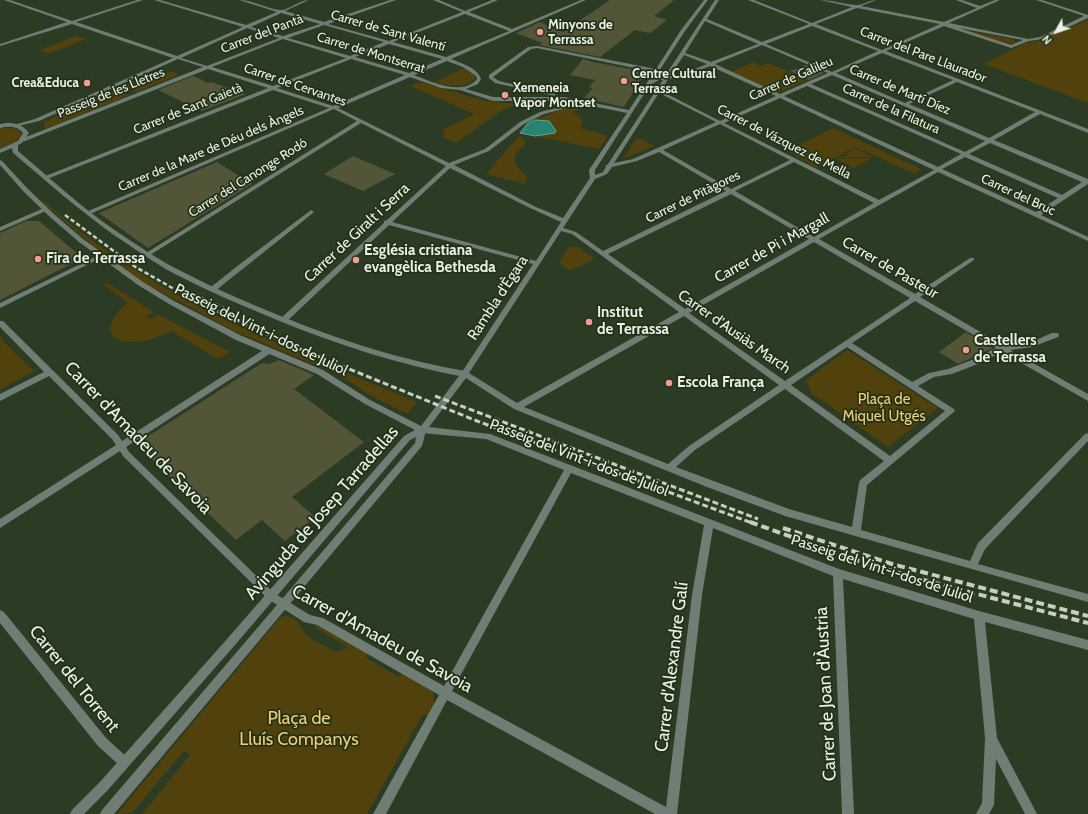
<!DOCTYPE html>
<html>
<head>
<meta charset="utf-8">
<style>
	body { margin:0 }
	#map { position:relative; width:1088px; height:814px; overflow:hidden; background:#2c3b24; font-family:Cabin,sans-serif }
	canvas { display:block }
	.north { position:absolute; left:1036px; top:12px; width:40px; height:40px; -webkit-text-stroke:3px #23311a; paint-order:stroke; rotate:230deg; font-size:11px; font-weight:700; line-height:16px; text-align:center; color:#e9f2e4 }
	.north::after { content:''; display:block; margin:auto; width:14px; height:18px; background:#e9f2e4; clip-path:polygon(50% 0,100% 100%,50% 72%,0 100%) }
</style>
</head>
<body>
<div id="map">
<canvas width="1088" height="814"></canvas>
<div class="north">N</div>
</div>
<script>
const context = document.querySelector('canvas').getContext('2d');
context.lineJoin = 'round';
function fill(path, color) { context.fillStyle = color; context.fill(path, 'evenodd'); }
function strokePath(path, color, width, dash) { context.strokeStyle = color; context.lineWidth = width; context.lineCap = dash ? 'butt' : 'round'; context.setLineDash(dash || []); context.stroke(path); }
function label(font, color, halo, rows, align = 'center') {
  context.font = font + ' Cabin,sans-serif'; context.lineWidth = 3.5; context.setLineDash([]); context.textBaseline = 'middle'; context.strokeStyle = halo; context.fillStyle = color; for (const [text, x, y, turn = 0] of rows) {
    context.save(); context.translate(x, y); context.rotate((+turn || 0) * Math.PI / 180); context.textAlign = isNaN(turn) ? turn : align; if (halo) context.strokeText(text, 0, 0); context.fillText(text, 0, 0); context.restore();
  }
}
const green = new Path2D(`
	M1088,20v83l-104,-39 41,-21 14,-2z
	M965,30l46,9 5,3 -6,3z
	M76,36l10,3 -37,15 -10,-4z
	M754,62l7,4 7,-3 39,17 -30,13 -46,-21z
	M464,68l10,7 1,4c-11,11 -27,6 -40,3z
	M172,71l7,4 -43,17 -15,-5 29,-13 8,3z
	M420,82l66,19 32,3 -17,7 -45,32 -13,-6 2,-4 -3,-3 32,-16 -64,-28z
	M115,90l15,5 -85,34 -1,-7z
	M577,105l6,3 -11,4 11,7 -2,9 27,8 -9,13 -64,-13 20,-3 -6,-12 -14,-1 32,-13z
	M0,128h13l7,3 1,4 -5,7 -16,6z
	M833,128l88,41 -6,5 -60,-27 -18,10 11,-1 -3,-2 10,-6 18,9 -38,1 -19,10 -28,-17z
	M520,135l6,8 -10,10 -2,8 4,7 9,8 -2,8 -39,-10z
	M637,137l17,9 -31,13z
	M872,158l-18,10 -18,-9z
	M45,202c112,100 237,143 372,200l-10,12 -37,-19 -31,-20 -105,-44 -93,-50 -44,-32 -54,-46z
	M571,246l7,1 17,12 -25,12 -11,-8 8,-14z
	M107,283l47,29 -8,5 5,2 8,-4 71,37 -12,7 -47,-28c-12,6 -25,11 -39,11 -33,-1 -23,-25 -4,-39l-24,-18z
	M0,335l3,3 -2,1 33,32 -34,19z
	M847,350l91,58 -50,39 -77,-54 -5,-13z
	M284,616c17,1 15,12 23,19 8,7 19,11 28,17l12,-4 -2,-3 -29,-17v-3l52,28 -2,5 33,19 4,-5 30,20 1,12 -6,12 -5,-2 -56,100h-225l48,-59 -6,-4 -52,62 -15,1 163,-196z`);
const water = new Path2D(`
	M535,120l14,1 7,10 -1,2 -20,3 -15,-3 7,-9z`);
const building = new Path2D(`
	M610,0h64l-20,16 13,4 -17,13 -15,-3 -35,27 -61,-12 3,-2 -26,-10 24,-11 23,10z
	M583,59l10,3 53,10 -22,35 -40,-9 9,-10 -4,-1 6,-7 -25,-5z
	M806,65l18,8 -15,7 -19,-9z
	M193,76l15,7 3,-1 35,12 -44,17 -44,-21z
	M353,156l42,18 -32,17 -39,-17z
	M217,162l35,22 -104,64 -49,-35z
	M26,221h13l39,33 -5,9 -73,37v-67z
	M966,332l27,16 -35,16 -19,-12z
	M279,360l35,15 -20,14 70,53 -72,55 23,20 -30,24 -23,-21 -26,20 -100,-96 126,-81 7,1z`);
const minor = new Path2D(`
	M4,0h6l62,21 65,-21h6l-67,22 101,34 66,-29 -89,-27h6l86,25 31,-13 -38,-12c14,0 26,8 40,10 9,1 20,-10 30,-10l-24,11 39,11 66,-22h6l-68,24 61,17 73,-29 -29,-12h6l26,11 27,-11h6l-29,12 43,17 69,-29h5l-135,59c10,4 27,9 30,20l-3,5 -12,5 27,8h71l65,13 25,-38 -117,-24 -6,1 -38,28 6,4 56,13v2l-60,-13 -6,-5v-3l39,-28 9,-1 119,23 25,-39 23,-30h4l-23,31 -31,48 11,-3 50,-76h4l-12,19 55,23 47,-18 -61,-24h6l58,23 40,-16 -32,-7c12,0 23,4 35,5 7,1 14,-5 21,-5l-15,6 83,16 33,-14 -21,-8h6l18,6 15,-6h5l-51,23 79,16 12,-2 44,-21 -48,-16h6l46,15v3l-45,21 -14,2 -18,7 -67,-22 -58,25 202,78v4l-48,-19 -46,26 94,39v5l-47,31 47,22v4l-150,-69 -119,67 96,55 55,-36h4v2l-54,37 83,48 28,-3 21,-9h6l1,2 -1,2 -26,10 -22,3 78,44v7l-86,-49 -24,12 -26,10 -18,3 -16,9 36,23 1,2 -88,74 -6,45 109,31 8,-18 107,-109 3,-1v8l-103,108 -7,15 110,30v8l-303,-86 -78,-29 -193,-78 -48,-31 -37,49 61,7 349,135 140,42 109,29v10l-103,-28 12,116 40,76h-12l-29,-55 -2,46 -5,9h-13l6,-11 3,-65 -11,-119 -131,-40 11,235h-12l-9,-238 -120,-48 -11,67 -25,219h-22l-208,-114 -61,114h-13l66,-119 -122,-70 -13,-3 -36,-23 -145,-143 -3,-5 -120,77v-9l116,-74 -4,-6 -63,-63 -49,25v-7l44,-22 -44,-45v-6h3l115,114 4,6 143,-92h6l1,2 -1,2 -145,94 3,5 145,141 36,22 13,3 121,68 120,-216 -78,-31 -64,-6 -3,-1 -1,-2 44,-58 71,-108 -144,-39 -103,97h-3l-4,-2 105,-97v-2l3,-1 59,-54 -85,-43 -211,132h-4v-2l211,-132 -23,-12 -244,105h-4v-2l243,-104 -56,-18 -226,89h-4v-2l225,-89 -60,-19 -183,72h-4v-2l182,-72 -25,-8 -139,62 -25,6v-2l21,-6 138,-61 -101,-34 -72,22v-2l67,-22zM857,8l83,16 -58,26 -66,-26zM281,13l39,11 -37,12 -32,-9zM465,14l44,17 -63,26 -53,-15zM705,21l53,23 -47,18 -26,-9zM324,25l60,17 -34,14 -62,-18zM812,26l66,25 -46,21 -66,-28zM247,28l32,10 -72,28 -26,-8zM959,28l64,12 -12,5zM283,39l63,19 -73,28 -61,-19zM389,44l53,15 -33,14 -54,-16zM762,45l66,28 -48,21 -65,-30zM882,53l71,27 -48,23 -69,-30zM684,55l23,9 -25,10 -12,2zM351,59l54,16 -72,31 -56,-18zM447,61l16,6 13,9 1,3c-14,18 -47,2 -63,-4zM710,66l66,30 -56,25 -59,-30 7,-12 17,-3zM832,75l153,66 -20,11 -154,-68zM410,77l31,11 19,2 33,11h71l13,2 -37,9 -20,10 -35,27 -36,14 -111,-55zM659,80h4l-6,9 -7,-4zM957,82l78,30 -46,26 -80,-34zM807,86l154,68 -23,13 -154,-71zM648,88l7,4 -47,72 -3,2 1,1 -3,5 -8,3v-5zM659,93l57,29 -83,37 -19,4zM780,98l154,72 -55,30 -155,-77zM582,104l45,9 -38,57 1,8 -27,40 -27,-11 -82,-42 35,-14 35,-27 20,-10zM720,124l70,36 -59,29 -68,-39zM990,143l92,39 -20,13 -93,-41zM659,152l67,39 -123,60 -27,-19 -13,-4 32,-49 12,-5 5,-7 25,-6zM965,157l93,41 -22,14 -94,-43zM794,162l80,41 -60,34 -79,-46zM450,168l82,41 29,13 -25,39 -144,-39zM731,194l78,45 -124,70 -77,-55zM561,231l11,3 107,78 -162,91 -48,-30zM814,242l96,56 -125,83 -96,-68zM915,301l81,47 -24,12 -24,9 -19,4 -17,9 -60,-39zM684,316l95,69 -90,61 -21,18 -144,-57zM847,347l98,64 -55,45 -99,-71zM785,389l99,72 -24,19 -1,3 -7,44 -63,-18 -113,-42 19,-17zM571,473l133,52 -12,70 -26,212 -214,-116z
	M44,208l3,2 -1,1 -46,20v-4z
	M311,210l3,2 -1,1 -98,78h-4l-1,-2 1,-2 29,-23z
	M99,255l3,2 -1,1 -101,50v-5z
	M0,610l4,2 102,126 22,20 2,4 -2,4 -4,2 -4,-2 -22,-20 -98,-123z`);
const tertiary = new Path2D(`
	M7,123c9,0 16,2 22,10l-7,10 -4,2v6c33,28 65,58 101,82 20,13 41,28 62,38 33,17 67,32 102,46 59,24 119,43 182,54l4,3 -4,3c-65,-12 -127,-32 -188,-57 -34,-14 -69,-29 -102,-46 -21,-11 -41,-26 -61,-39 -35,-25 -68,-54 -101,-82l-1,-5 -12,5v-4l18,-8 5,-8c-6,-7 -14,-7 -23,-5v-4z
	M0,160l2,1 26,28 27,26 28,24 60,43 31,19 68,35 81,34 47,30 55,28 1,2 -4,16 -308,368h-14l2,-4 313,-367 1,-6 -6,3 -175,205 -128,146 -23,23h-14l2,-4 27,-27 128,-144 177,-203 11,-6 -50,-26 -48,-30 -81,-34 -67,-36 -31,-19 -59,-43 -28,-24 -27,-26 -24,-27z`);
const railFar2 = new Path2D(`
	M65,215l69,51 61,35
	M194,294l14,7`);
const railFar1 = new Path2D(`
	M193,300l107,49 177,72 275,102
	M206,300l24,11
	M435,396l323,123`);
const rail = new Path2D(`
	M750,522l109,39 53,16 176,46
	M783,528l109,36 196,52`);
const markers = [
	[540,32,4,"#f59c94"],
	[624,81,4,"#f59c94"],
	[87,83,4,"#f59c94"],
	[505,95,4,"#f59c94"],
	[38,259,4,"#f59c94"],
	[356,260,4,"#f59c94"],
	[589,322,4,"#f59c94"],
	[966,350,4,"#f59c94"],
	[669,383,4,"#f59c94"]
];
const farPoinames = [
	["Minyons de",548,25],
	["Terrassa",548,40],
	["Centre Cultural",632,74],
	["Terrassa",632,89],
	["Crea&Educa",79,83,"right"],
	["Xemeneia",513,88],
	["Vapor Montset",513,103]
];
const farStreetnames = [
	["Carrer de Sant Valentí",388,31,16],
	["Carrer del Pantà",262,34,-21],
	["Carrer de Montserrat",371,53,17],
	["Carrer del Pare Llaurador",923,55,21],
	["Carrer de Galileu",791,79,-24],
	["Carrer de Cervantes",295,85,19],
	["Carrer de Martí Díez",900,90,23],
	["Passeig de les Lletres",111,93,-22],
	["Carrer de Sant Gaietà",188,109,-22],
	["Carrer de la Filatura",891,109,24],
	["Carrer de Vázquez de Mella",784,142,27],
	["Carrer de la Mare de Déu dels Àngels",211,149,-23],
	["Carrer del Canonge Rodó",248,178,-32],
	["Carrer del Bruc",1018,195,25],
	["Carrer de Pitàgores",693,197,-26]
];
const streetNames = [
	["Carrer de Giralt i Serra",357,233,-43],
	["Carrer de Pi i Margall",772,248,-29],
	["Carrer de Pasteur",890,268,30],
	["Rambla d'Ègara",498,298,-57],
	["Passeig del Vint-i-dos de Juliol",261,330,26],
	["Carrer d'Ausiàs March",734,332,35],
	["Passeig del Vint-i-dos de Juliol",579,458,21],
	["Passeig del Vint-i-dos de Juliol",882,569,18]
];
const poiNames = [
	["Església cristiana",364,251],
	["evangèlica Bethesda",364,268],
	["Fira de Terrassa",46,259],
	["Institut",597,313],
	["de Terrassa",597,330],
	["Castellers",974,341],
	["de Terrassa",974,358],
	["Escola França",677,383]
];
const parkNames = [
	["Plaça de",884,400],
	["Miquel Utgés",884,417]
];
const nearStreetnames = [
	["Carrer d'Amadeu de Savoia",138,438,46],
	["Avinguda de Josep Tarradellas",322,513,-49],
	["Carrer d'Amadeu de Savoia",382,639,29],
	["Carrer d'Alexandre Galí",672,667,-83],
	["Carrer del Torrent",74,679,51],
	["Carrer de Joan d'Àustria",826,694,-93]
];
const nearParknames = [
	["Plaça de",299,719],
	["Lluís Companys",299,740]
];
fill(green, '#51410d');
fill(water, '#278372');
strokePath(water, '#61a494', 1);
fill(building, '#535539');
fill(minor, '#707d74');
fill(tertiary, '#707d74');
strokePath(railFar2, '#c6d0c1', 2.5, [4.5, 2.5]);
strokePath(railFar1, '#c6d0c1', 3, [6, 3]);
strokePath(rail, '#c6d0c1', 4, [8, 4]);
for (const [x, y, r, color] of markers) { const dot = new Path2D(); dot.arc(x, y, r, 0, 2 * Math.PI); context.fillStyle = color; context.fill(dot); strokePath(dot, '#23311a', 1.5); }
label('bold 13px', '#e9f2e4', '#23311a', farPoinames, 'left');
label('13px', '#e9f2e4', '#23311a', farStreetnames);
label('15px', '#e9f2e4', '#23311a', streetNames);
label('bold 15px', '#e9f2e4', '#23311a', poiNames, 'left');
label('15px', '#f0cf72', '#23311a', parkNames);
label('18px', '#e9f2e4', '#23311a', nearStreetnames);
label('18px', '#f0cf72', '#23311a', nearParknames);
</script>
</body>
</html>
